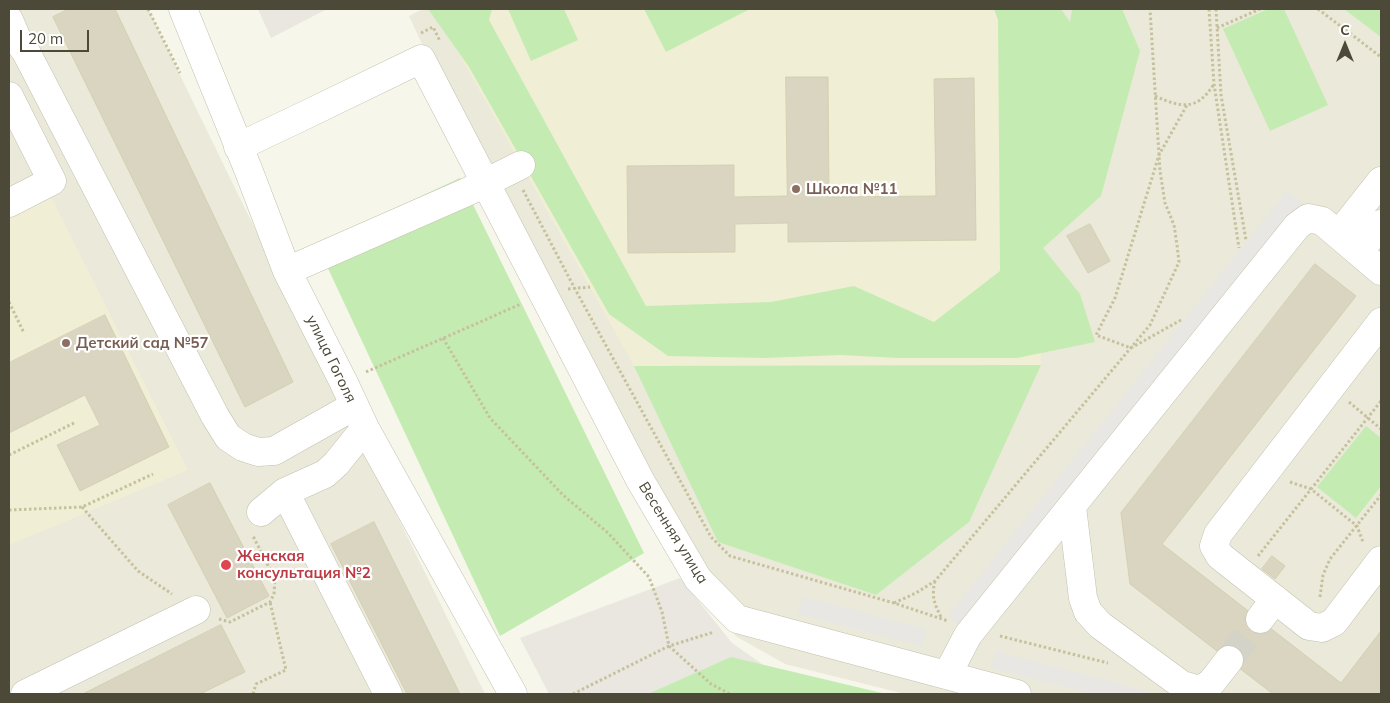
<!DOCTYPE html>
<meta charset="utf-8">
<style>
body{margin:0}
#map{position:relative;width:1390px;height:703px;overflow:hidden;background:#f6f6eb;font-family:Mulish,sans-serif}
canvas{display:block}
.frame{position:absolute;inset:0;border:10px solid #4c4938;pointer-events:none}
.north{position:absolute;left:1320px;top:20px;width:50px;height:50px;-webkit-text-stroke:4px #fff;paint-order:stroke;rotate:0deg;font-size:14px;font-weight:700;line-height:20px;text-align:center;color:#4c4938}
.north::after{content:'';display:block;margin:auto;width:18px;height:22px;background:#4c4938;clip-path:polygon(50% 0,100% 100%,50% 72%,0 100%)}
.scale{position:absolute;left:20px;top:30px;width:69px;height:22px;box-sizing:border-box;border:2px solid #4c4938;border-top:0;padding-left:6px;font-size:15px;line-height:18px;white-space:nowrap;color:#4c4938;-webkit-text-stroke:4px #fff;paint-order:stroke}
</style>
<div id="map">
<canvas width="1390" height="703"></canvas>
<div class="frame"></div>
<div class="north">С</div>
<div class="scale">20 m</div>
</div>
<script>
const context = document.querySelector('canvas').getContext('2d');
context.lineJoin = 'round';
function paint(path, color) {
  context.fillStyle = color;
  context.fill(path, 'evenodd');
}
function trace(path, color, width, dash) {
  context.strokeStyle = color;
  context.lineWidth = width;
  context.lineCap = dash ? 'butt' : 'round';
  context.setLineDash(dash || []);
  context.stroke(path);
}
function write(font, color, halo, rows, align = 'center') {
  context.font = font + ' Mulish,sans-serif';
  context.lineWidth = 4.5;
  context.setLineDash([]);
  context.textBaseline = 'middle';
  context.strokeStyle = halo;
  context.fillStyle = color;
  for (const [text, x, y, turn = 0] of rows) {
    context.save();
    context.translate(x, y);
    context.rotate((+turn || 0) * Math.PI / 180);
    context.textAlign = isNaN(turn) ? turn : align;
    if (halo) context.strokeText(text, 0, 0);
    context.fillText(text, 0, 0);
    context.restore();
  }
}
const residential = new Path2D(`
 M9,9H148L230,178L485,694H9Z
 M423,9H1381V694H905L785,664L737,637L680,574L599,424L409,16Z`);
const industrial = new Path2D(`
 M258,9H327L271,38Z
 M680,578L732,643L805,694H549L520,638Z`);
const education = new Path2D(`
 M434,9H1012L1039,199L1041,365L634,366Z
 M50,195L188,470L9,545V216Z`);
const green = new Path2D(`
 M428,9H492L489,20L646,306L771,302L854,286L934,322L1000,271L998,20L994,9H1061L1070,22L1072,9H1122L1140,51L1101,196L1043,248L1080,294L1095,342L1017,358H898L840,355L765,358L668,356L609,314L469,67Z
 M508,9H564L578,40L531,61Z
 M644,9H750L666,52Z
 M1268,9H1284L1328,105L1270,131L1223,29Z
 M1344,9H1381V37Z
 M460,178L644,553L500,636L317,245Z
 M1041,365L969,522L876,595L718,542L634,366Z
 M1366,426L1381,438V486L1356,518L1317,487Z
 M731,657L886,694H648Z`);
const parking = new Path2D(`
 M1287,191L1303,204L964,628L948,616Z
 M803,597L926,629L921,646L798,614Z
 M996,651L1150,692L1149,694H1091L991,668Z`);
const building = new Path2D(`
 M69,9H115L293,382L245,407L53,17Z
 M786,77H828L829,197L936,196L934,79L974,78L976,240L788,242V223L735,224V252L628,253L627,166L734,165V197L787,196Z
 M1090,224L1110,261L1088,273L1067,236Z
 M1315,264L1356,296L1162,544L1341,683L1381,631V694H1273L1130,584L1121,513Z
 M105,315L169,447L80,491L57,445L100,425L85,395L9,433V363Z
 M210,483L269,596L227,618L168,505Z
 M374,522L460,694H407L331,544Z
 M1272,556L1285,566L1275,579L1262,569Z
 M221,625L245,672L200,694H83Z`);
const minorTunnel = new Path2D(`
 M1229,660L1260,619`);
const path = new Path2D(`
 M148,9L180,73
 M1209,9L1214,84L1239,248
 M1216,9L1221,95L1246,240
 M1318,9L1381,57
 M1217,28L1260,9
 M421,33L433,27L440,41
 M1155,96C1182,108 1197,111 1214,84
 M523,190L575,289L711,537L730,556L894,603L948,621
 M568,289L590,287
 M9,302L24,333
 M1181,320L1131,348L1096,335L1115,298L1159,155L1187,105
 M443,338L490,418L563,495L608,533L649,577L662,612L669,646L711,684L730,694
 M366,372L521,304
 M1349,402L1381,429
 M9,455L76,422
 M1290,482L1311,489L1357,526L1363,542
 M82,507L138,571L172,594
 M9,510L82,507L153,474
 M1258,556L1381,401
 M935,581C931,598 935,605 942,619
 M1320,597L1323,575L1330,559L1381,495
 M894,603L916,593L935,581L1150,325L1179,262L1177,245L1174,225L1165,203L1160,171L1150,9
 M219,619L230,622L270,602L274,594L275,579L253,536
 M1000,636L1108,663
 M253,694L256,684L286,670L270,602
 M573,694L669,646L714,632`);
const minor = new Path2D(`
 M183,9L248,169L287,271L343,381L365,428L513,694
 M9,20L18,41L26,52L215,416L228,437L243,447L258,452L274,451L354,406
 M9,96L52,181L9,203
 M238,147L295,120L421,59L640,480L698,579L737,619L1017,694
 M1339,234L1381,181
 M1359,252L1381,224
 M287,271L469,191L521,165
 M1381,322L1218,534L1214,546L1220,556L1309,626L1322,628L1334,622L1381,560
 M285,492L388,694
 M1072,507L1083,598L1088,612L1100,625L1182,685L1199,690L1211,683L1229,660
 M261,512L285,492L325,474L336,464L365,428
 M1260,619L1275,599
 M947,675L968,635L1297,226L1308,218L1322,221L1381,271
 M25,694L196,610`);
const markers = [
 [796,189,5,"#8d6e63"],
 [66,343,5,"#8d6e63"],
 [226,565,6,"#e0444e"]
];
const educationNames = [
 ["Школа №11",806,189],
 ["Детский сад №57",76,343]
];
const streetNames = [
 ["улица Гоголя",331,359,64],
 ["Весенняя улица",673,533,58]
];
const healthNames = [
 ["Женская",237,556],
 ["консультация №2",237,573]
];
paint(residential, '#ebe9d9');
paint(industrial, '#e9e7df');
paint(education, '#f0efd5');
paint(green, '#c4ecb2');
paint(parking, '#e8e7e3');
paint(building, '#d9d5c0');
trace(building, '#d4d0b2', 1);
trace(minorTunnel, '#d4d3c7', 28, [28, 14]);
trace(minor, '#c3c1ad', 29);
trace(path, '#c6c19d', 3, [2.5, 2.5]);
trace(minor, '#fff', 28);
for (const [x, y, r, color] of markers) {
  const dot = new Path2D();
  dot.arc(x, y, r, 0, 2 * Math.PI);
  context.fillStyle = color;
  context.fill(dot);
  trace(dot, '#fff', 2);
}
write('bold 15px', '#785e54', '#fff', educationNames, 'left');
write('15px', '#4c4938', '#fff', streetNames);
write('bold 15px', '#be3a42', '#fff', healthNames, 'left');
</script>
